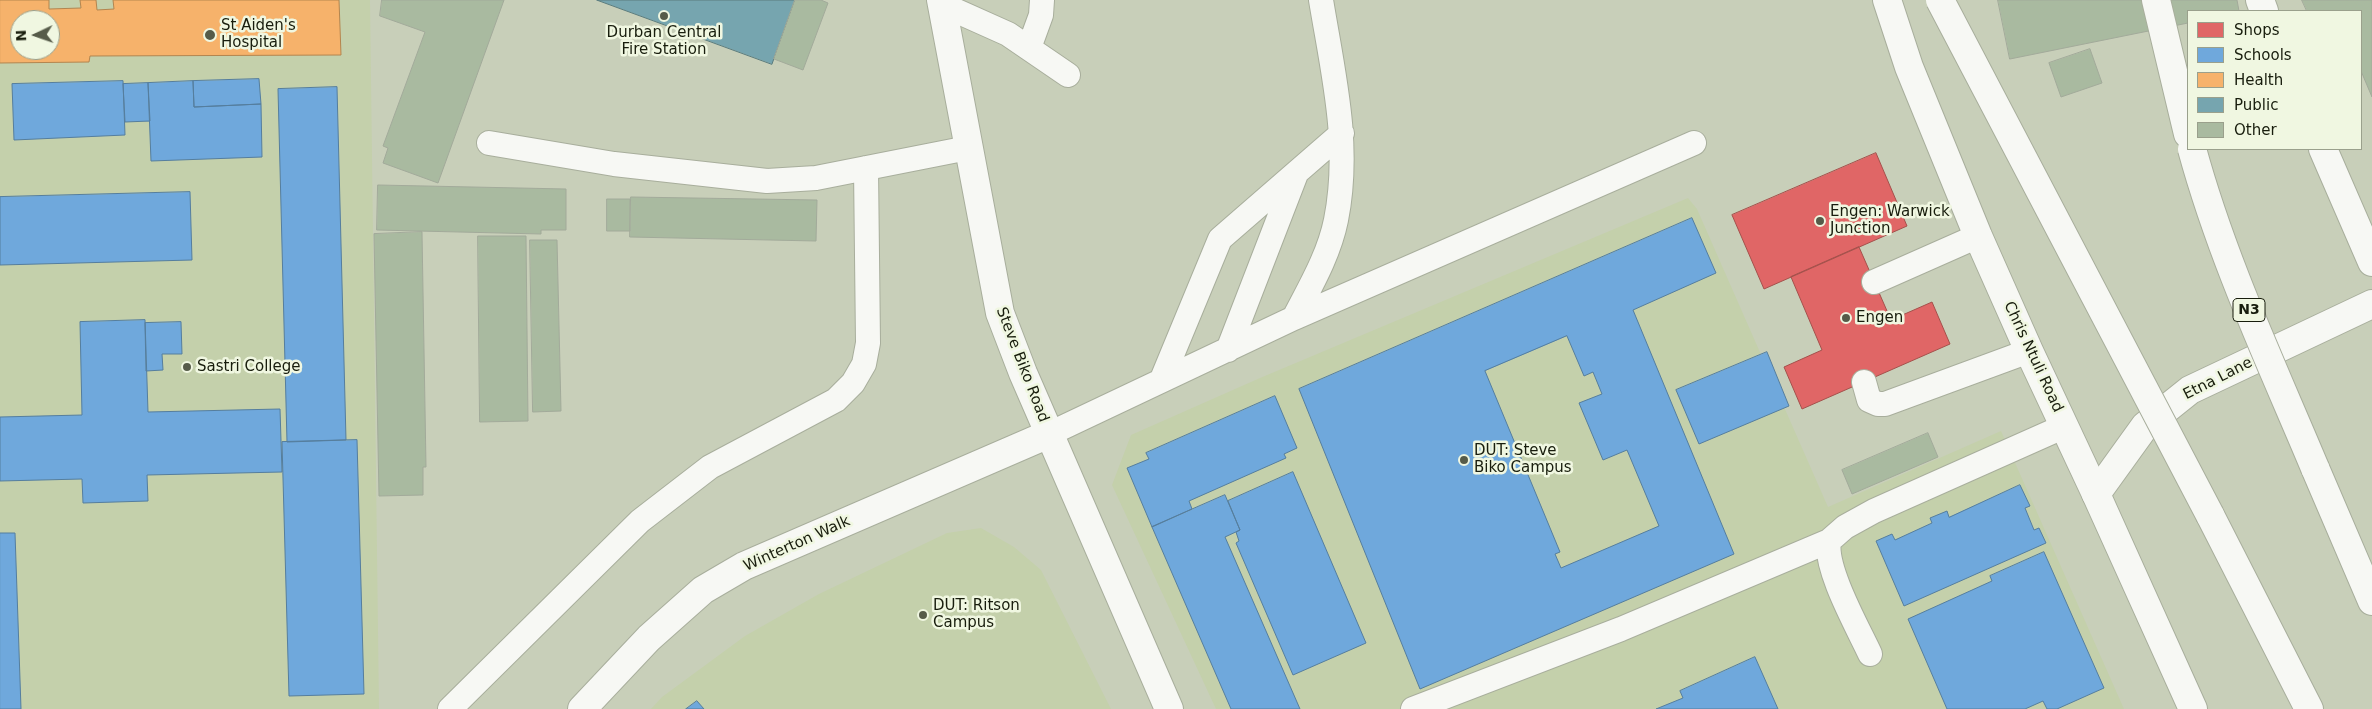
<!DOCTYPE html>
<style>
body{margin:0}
#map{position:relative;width:2372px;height:709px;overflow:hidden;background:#c8cfb9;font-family:"DejaVu Sans",sans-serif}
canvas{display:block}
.legend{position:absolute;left:2187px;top:10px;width:175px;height:140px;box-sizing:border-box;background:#f0f7e1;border:1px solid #9aa08c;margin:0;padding:6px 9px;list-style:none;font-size:15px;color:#181d0d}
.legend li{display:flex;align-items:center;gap:10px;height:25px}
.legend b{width:25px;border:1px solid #9aa08c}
.north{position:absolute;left:10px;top:10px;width:50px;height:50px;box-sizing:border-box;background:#f0f7e1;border:1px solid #9aa08c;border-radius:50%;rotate:267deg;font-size:14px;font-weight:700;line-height:20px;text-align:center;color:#181d0d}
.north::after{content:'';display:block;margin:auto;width:18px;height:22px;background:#565b49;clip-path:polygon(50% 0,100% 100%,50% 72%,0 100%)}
</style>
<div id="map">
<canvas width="2372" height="709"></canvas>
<ul class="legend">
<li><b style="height:14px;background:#e06666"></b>Shops</li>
<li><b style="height:14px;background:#6fa8dc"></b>Schools</li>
<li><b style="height:14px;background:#f6b26b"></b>Health</li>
<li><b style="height:14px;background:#76a5af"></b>Public</li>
<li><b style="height:14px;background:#a9baa0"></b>Other</li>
</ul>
<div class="north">N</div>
</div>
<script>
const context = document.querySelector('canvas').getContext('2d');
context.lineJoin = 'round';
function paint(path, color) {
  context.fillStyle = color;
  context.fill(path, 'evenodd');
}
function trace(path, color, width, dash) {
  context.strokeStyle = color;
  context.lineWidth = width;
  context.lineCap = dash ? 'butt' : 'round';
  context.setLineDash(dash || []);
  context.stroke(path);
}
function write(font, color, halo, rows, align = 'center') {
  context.font = font + ' "DejaVu Sans",sans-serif';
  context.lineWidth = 5;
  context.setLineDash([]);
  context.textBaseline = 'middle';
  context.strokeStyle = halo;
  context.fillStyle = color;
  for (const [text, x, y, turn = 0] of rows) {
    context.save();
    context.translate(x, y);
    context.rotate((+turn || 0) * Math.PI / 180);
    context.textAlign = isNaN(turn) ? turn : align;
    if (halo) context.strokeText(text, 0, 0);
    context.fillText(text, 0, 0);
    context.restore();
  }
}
const built = new Path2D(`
 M0,0H370L379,709H0ZM20,20H50V50H20Z
 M1688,198L1697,209L1828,507L2001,431L2124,709H1216L1112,485L1131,435L1260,378Z
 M981,528L1014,547L1041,570L1111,709H651L662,697L745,636L819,594L947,533Z`);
const shops = new Path2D(`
 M1876,153L1907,226L1764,289L1732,215Z
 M1859,247L1891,320L1932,302L1950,344L1802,409L1784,367L1822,350L1791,277Z`);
const schools = new Path2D(`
 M259,79L261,104L194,107L193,81Z
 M123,81L125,135L14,140L12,84Z
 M193,81L194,107L261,104L262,157L151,161L148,83Z
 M148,83L150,121L125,122L123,84Z
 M337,87L346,440L287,442L278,89Z
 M190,192L192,260L0,265V197Z
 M1692,218L1716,273L1633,310L1734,554L1420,689L1299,389ZM1567,336L1584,376L1593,372L1602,394L1579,403L1603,460L1627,450L1659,526L1561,568L1555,554L1560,552L1485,371Z
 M145,320L148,412L280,409L282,472L147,475L148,501L83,503L82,479L0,481V417L82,415L80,322Z
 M181,322L182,354H162L163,370L146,371L145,323Z
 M1767,352L1789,406L1699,444L1676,390Z
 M1275,396L1297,448L1284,454L1286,458L1189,501L1192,509L1152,527L1127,468L1149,459L1146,453Z
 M357,440L364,694L289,696L282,442Z
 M1293,472L1366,643L1293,675L1236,543L1239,541L1236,532L1240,530L1228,501Z
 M2020,485L2030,506L2025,508L2034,530L2039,528L2046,543L1904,606L1876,541L1892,534L1895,540L1932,523L1930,518L1947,511L1949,517Z
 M1225,495L1240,530L1225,537L1300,709H1231L1152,527Z
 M0,533H15L21,709H0Z
 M2044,552L2104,688L2057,709H2047L2043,701L2025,709H1947L1908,619L1992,581L1990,576Z
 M1755,657L1778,709H1656L1683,698L1680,691Z
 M697,701L704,709H686Z`);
const health = new Path2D(`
 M0,0H49V9L81,8L80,0H96L97,10L114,9L113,0H339L341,55L90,56L89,62L0,63ZM20,20H50V50H20Z`);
const public = new Path2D(`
 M597,0H795L772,64Z`);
const building = new Path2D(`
 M382,0H504L438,183L383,163L388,148L383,146L425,32L380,16Z
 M795,0H821L828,3L803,70L774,59Z
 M1998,0H2237L2239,11H2188V23L2010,59Z
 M2302,0H2372V97L2361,71V11H2307Z
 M2090,49L2102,83L2061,97L2049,63Z
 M378,185L566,189V230H541V234L377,230Z
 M631,197L817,200L816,241L630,237Z
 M607,199H630V231H607Z
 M422,232L426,467H423V495L379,496L374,234Z
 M478,236H526L528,421L480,422Z
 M530,240H557L561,411L533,412Z
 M1928,433L1938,457L1852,494L1842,470Z`);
const lane = new Path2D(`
 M941,4L1008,34L1068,75
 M1029,48L1041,15L1042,0
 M489,143L614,164L767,181L816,178L968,148
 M1874,282L1978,236
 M1294,318C1310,287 1329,255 1336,220C1351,145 1333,73 1321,0
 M1228,350L1296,174
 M1162,379L1220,239L1342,133
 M1864,382L1869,400L1878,404H1885L2029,351
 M1049,434L1294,318L1694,143
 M1870,654C1858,628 1824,568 1829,541L1845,527L1874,511L2065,426
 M450,709L640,521L710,467L836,400L853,383L864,364L868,343L866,168
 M1413,709L1621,629L1829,541`);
const street = new Path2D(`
 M941,0L1000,313L1023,373L1169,709
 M2260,0L2264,11
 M2323,149L2372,262
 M2096,494L2145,426L2190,390L2372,304
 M582,709L649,638L703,590L744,566L1049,434`);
const secondary = new Path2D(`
 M1887,0L1909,67L1978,236L2029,351L2096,494L2193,709`);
const highway = new Path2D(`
 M2156,0L2188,134
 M2315,468L2372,601
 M2210,515L2309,709`);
const highwayBridge = new Path2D(`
 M1940,0L2210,515
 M2192,149C2222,259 2271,363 2315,468`);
const markers = [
 [664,16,5,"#565b49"],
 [210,35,6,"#565b49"],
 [1820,221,5,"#565b49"],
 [1846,318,5,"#565b49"],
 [187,367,5,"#565b49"],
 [1464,460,5,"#565b49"],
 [923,615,5,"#565b49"]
];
const shields = [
 [2249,310,32]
];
const shieldNames = [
 ["N3",2249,310]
];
const poiNames = [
 ["St Aiden's",221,26],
 ["Hospital",221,43],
 ["Durban Central",664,33,"center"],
 ["Fire Station",664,50,"center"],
 ["Engen: Warwick",1830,212],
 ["Junction",1830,229],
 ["Engen",1856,318],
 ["Sastri College",197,367],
 ["DUT: Steve",1474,451],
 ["Biko Campus",1474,468],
 ["DUT: Ritson",933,606],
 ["Campus",933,623]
];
const streetNames = [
 ["Chris Ntuli Road",2033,357,65],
 ["Steve Biko Road",1022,365,69],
 ["Etna Lane",2218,379,-27],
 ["Winterton Walk",797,544,-24]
];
paint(built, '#c4d0ab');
paint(shops, '#e06666');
trace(shops, '#a4504b', 1);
paint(schools, '#6fa8dc');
trace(schools, '#557e9e', 1);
paint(health, '#f6b26b');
trace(health, '#b3854f', 1);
paint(public, '#76a5af');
trace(public, '#5a7c7e', 1);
paint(building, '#a9baa0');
trace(building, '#a2aa9a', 1);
trace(lane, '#a8ae9c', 26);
trace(street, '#a8ae9c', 30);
trace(secondary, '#a8ae9c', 30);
trace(highway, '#a8ae9c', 30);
trace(lane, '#f7f8f4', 24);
trace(street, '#f7f8f4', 28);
trace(secondary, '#f7f8f4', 28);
trace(highway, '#f7f8f4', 28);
trace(highwayBridge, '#a8ae9c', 30, []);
trace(highwayBridge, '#f7f8f4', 28);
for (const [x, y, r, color] of markers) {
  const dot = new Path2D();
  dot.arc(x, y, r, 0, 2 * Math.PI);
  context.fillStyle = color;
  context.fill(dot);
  trace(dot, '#f0f7e1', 2);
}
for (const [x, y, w] of shields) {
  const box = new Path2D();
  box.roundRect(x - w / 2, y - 11.5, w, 23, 4);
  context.fillStyle = '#f0f7e1';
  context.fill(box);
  trace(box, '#181d0d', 1);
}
write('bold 14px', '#181d0d', null, shieldNames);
write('15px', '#181d0d', '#f0f7e1', poiNames, 'left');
write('15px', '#181d0d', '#f0f7e1', streetNames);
</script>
